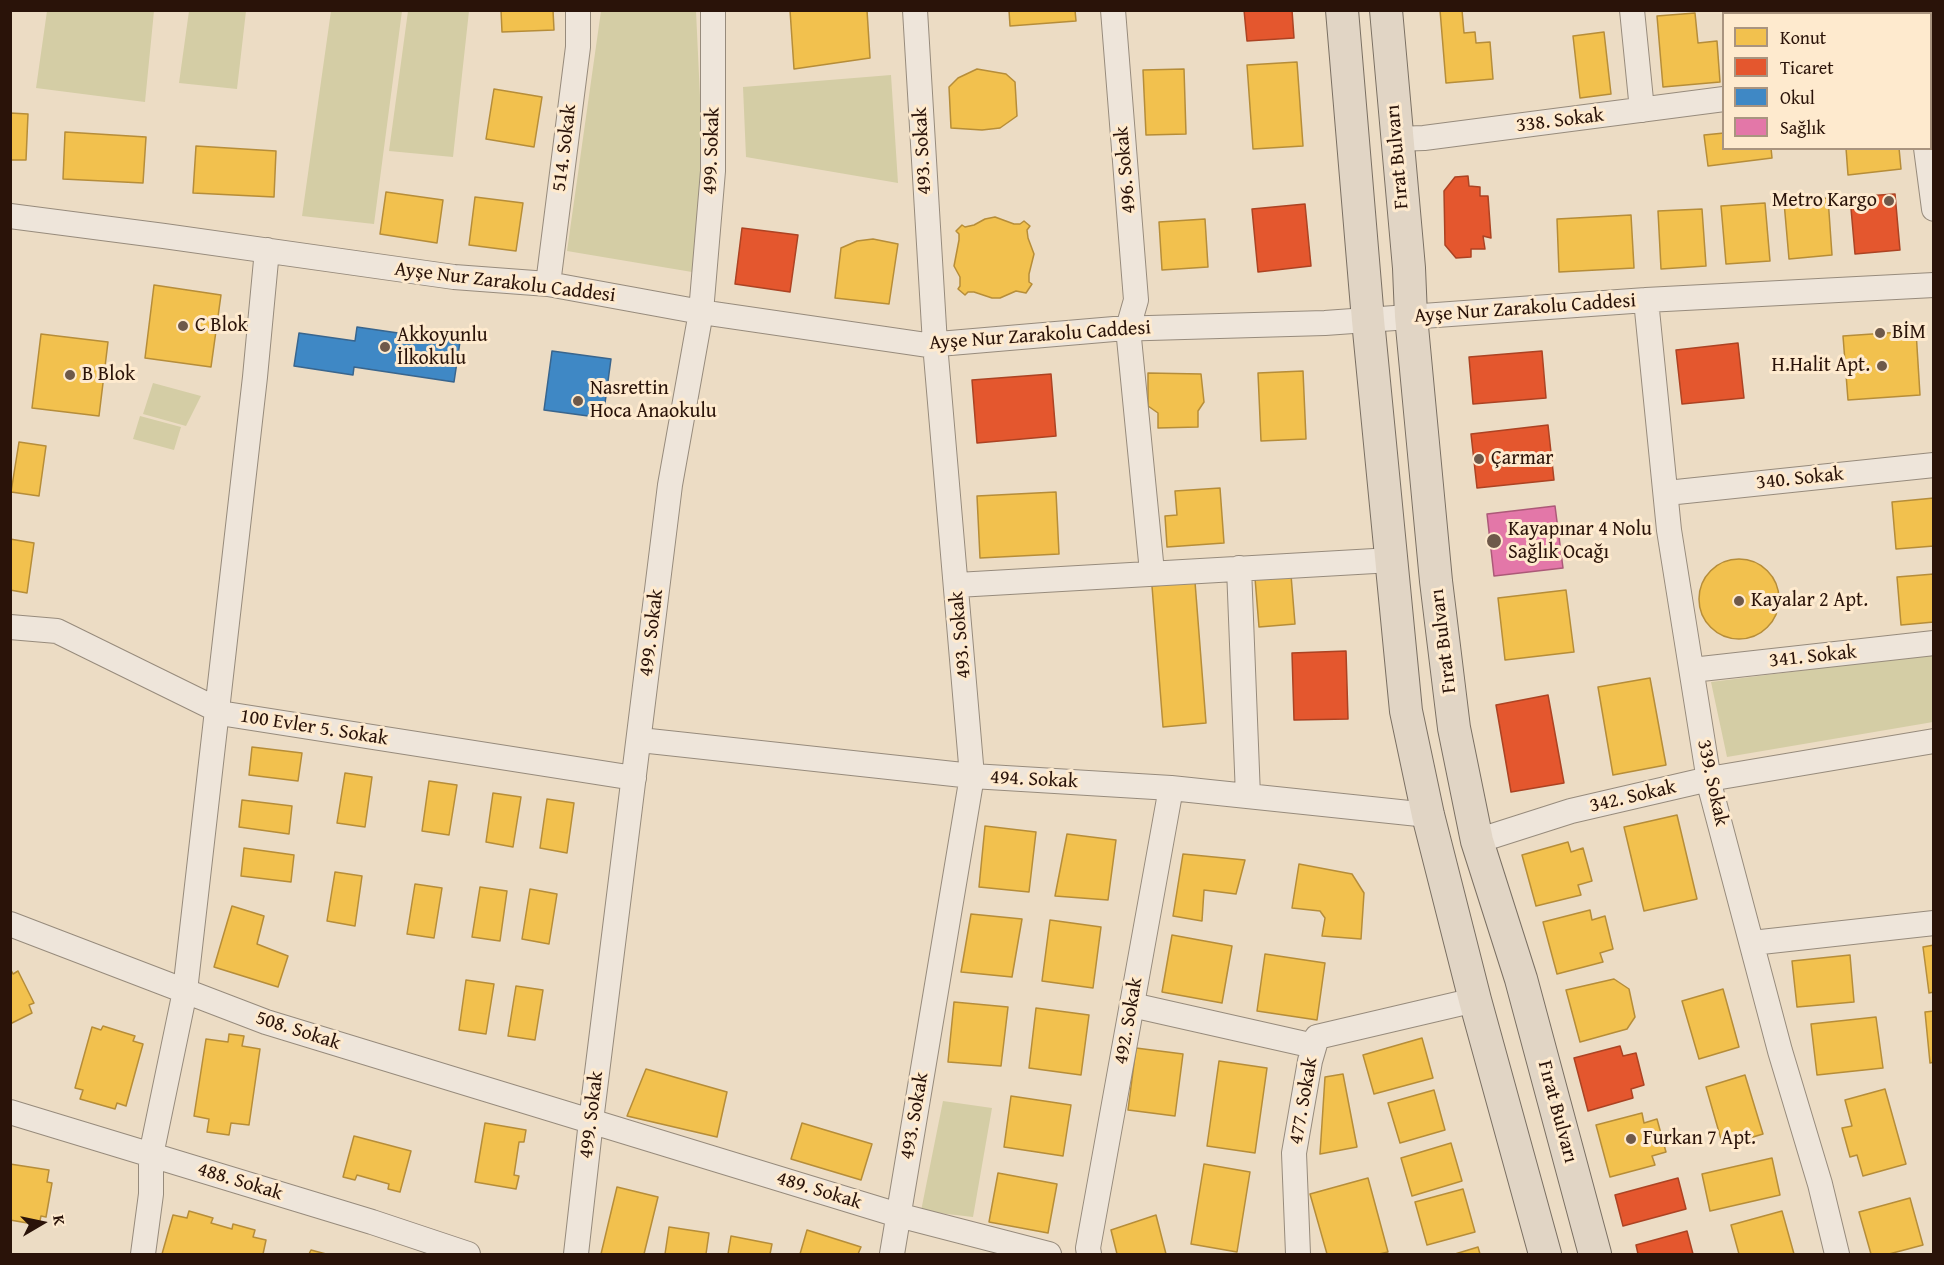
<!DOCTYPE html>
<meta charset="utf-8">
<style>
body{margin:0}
#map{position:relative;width:1944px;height:1265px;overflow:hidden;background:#ecdcc4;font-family:"Gentium Book Plus",serif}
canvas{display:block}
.frame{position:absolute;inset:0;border:12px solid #2a1309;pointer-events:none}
.legend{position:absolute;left:1722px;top:12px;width:210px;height:138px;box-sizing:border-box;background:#feeace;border:2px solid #a9947f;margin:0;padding:8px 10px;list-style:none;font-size:18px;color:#2a1309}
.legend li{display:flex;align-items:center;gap:12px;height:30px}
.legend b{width:30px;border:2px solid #a9947f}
.north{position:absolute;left:12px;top:1193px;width:60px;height:60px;-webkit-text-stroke:4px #feeace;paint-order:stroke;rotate:81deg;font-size:16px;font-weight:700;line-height:24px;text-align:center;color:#2a1309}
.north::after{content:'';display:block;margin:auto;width:21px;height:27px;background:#2a1309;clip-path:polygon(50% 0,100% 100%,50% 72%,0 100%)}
</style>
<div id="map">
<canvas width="1944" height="1265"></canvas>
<div class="frame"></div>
<ul class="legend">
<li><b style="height:16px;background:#f2c14e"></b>Konut</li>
<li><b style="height:16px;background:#e4572e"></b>Ticaret</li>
<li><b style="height:16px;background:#3f88c5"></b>Okul</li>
<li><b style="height:16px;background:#e377a8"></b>Sağlık</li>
</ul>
<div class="north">K</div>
</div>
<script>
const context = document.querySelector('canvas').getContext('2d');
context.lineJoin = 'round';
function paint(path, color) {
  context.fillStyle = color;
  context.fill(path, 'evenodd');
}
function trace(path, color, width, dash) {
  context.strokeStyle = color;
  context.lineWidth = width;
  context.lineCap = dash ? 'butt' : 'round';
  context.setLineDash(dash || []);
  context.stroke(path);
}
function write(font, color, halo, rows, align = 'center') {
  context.font = font + ' "Gentium Book Plus",serif';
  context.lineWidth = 6;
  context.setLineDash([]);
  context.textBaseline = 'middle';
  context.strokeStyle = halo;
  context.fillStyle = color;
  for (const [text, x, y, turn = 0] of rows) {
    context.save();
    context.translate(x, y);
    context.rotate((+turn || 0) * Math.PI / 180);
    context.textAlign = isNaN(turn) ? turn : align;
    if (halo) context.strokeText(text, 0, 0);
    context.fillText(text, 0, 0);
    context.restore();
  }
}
const green = new Path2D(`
 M47,11H154L145,102L36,88Z
 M189,11H246L237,89L179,83Z
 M331,11H402L374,224L302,216Z
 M408,11H469L453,157L389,151Z
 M601,11H696L704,183L692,272L567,251Z
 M891,75L898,183L746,157L743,87Z
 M153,383L201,396L186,426L143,414Z
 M140,416L181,427L174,450L133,439Z
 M1933,654V722L1727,757L1711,682Z
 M943,1101L992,1108L973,1217L921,1211Z`);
const homes = new Path2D(`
 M501,10H553L554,30L502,32Z
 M790,10H867L870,58L794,69Z
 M1009,10H1075L1076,21L1010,26Z
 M1440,10H1462L1464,33L1475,32L1476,43L1490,42L1493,79L1446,83Z
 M1830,10H1869L1870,14H1830Z
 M1695,13L1698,43L1717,41L1720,82L1663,87L1657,16Z
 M1604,32L1611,94L1580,98L1573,36Z
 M1297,62L1303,146L1253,149L1247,65Z
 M977,69L1006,74L1015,82L1017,116L1000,128L982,130L951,128L949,87L958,78Z
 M1184,69L1186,134L1146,135L1143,70Z
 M494,89L542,97L534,147L486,139Z
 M10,113L28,114L26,160H10Z
 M65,132L146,137L143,183L63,179Z
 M1724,133V148H1771L1772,158L1708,166L1704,135Z
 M196,146L276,151L274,197L193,193Z
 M1846,148H1899L1901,169L1848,175Z
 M386,192L443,200L437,243L380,234Z
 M475,197L523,203L516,251L469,245Z
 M1828,198L1832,255L1789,259L1784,202Z
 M1765,203L1770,261L1726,264L1721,206Z
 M1702,209L1706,266L1661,269L1658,211Z
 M1631,215L1634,268L1559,272L1557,219Z
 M995,217L1014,224H1020L1024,221L1030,226L1027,230L1028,238L1034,254L1029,274V282L1032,284L1026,293L1016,291L1000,298H992L974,292H968L965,295L958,289L960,286V277L954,266L959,240V234L956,231L962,225L965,227L974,225L985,219Z
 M1205,219L1208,267L1162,270L1159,222Z
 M873,239L898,244L889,304L835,298L841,248L857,241Z
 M154,285L221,295L211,367L145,358Z
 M1916,331L1920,395L1848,400L1843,336Z
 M41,334L108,342L99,416L32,408Z
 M1303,371L1306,439L1261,441L1258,373Z
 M1148,373L1201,374L1204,402L1198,411V427L1158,428V413L1148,406Z
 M19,442L46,446L39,496L11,492Z
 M1220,488L1224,543L1167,547L1165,516L1177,515L1175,491Z
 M1056,492L1059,554L980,558L977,496Z
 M1934,498V546L1896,549L1892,502Z
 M10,539L34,543L27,593L10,590Z
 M1699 599a40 40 0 1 1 80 0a40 40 0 1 1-80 0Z
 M1934,574V622L1901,625L1897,577Z
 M1291,575L1295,624L1259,627L1255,578Z
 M1195,582L1206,723L1163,727L1152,586Z
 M1566,590L1574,652L1505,660L1498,598Z
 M1650,678L1666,765L1613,775L1598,687Z
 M252,747L302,753L298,781L249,775Z
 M345,773L372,777L365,827L337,823Z
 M429,781L457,785L449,835L422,831Z
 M493,793L521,797L513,847L486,842Z
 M547,799L574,803L567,853L540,848Z
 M242,800L292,806L289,834L239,827Z
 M1677,815L1697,899L1644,911L1624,827Z
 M985,826L1036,832L1029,892L979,887Z
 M1067,834L1116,840L1108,900L1055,896Z
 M1568,842L1571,852L1583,848L1592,881L1578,885L1581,895L1536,906L1522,855Z
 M244,848L294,855L291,882L241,876Z
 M1183,854L1245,860L1236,894L1204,890L1202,921L1173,916Z
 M1299,864L1352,874L1364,893L1361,939L1322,936L1325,918L1320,911L1292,908Z
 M335,872L362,876L355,926L327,921Z
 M415,884L442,888L434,938L407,934Z
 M480,887L507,891L500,941L472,937Z
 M530,889L557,894L549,944L522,939Z
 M232,906L264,916L257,944L288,956L278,987L214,967Z
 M1590,910L1592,920L1605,916L1613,949L1600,953L1603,962L1557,974L1543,922Z
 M971,914L1022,919L1012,977L961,972Z
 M1050,920L1101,927L1093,988L1042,981Z
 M1172,935L1232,946L1222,1003L1162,992Z
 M1934,945V992L1929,993L1923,947Z
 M1265,954L1325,963L1317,1020L1257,1011Z
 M1850,955L1854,1002L1797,1007L1792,961Z
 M10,968L13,974L18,971L34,1003L29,1005L32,1013L10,1024Z
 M1614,979L1629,989L1635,1017L1627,1029L1580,1042L1566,990Z
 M466,980L494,984L486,1034L459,1030Z
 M516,986L543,990L535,1040L508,1036Z
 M1723,989L1739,1047L1699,1059L1682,1001Z
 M954,1002L1008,1007L1001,1066L948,1062Z
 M1036,1008L1089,1015L1081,1075L1029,1068Z
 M1934,1011V1062L1930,1063L1925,1012Z
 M1876,1017L1883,1068L1817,1075L1811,1024Z
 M103,1026L135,1036L133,1041L143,1044L126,1106L117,1103L115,1109L80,1099L83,1090L75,1088L92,1027L101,1030Z
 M229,1034L244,1036L242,1046L260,1049L249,1125L231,1123L229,1135L207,1132L209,1119L194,1116L206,1039L228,1042Z
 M1422,1038L1433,1078L1374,1094L1363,1055Z
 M1136,1048L1183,1054L1175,1116L1128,1110Z
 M1219,1061L1267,1068L1255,1153L1207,1146Z
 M646,1069L727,1092L717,1137L627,1116Z
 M1343,1074L1357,1147L1320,1154L1325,1077Z
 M1745,1075L1763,1134L1723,1146L1706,1087Z
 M1885,1089L1906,1164L1863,1176L1857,1155L1850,1157L1842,1128L1852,1126L1845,1100Z
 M1434,1090L1445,1130L1400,1143L1388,1103Z
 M1011,1096L1071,1105L1063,1156L1004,1147Z
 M1642,1113L1644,1123L1657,1119L1666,1152L1652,1156L1655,1165L1610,1177L1596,1125Z
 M485,1123L526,1130L524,1142H519L514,1175L519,1176L516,1189L475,1182Z
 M802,1123L872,1144L861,1180L791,1159Z
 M354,1136L411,1151L400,1192L388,1189L389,1184L357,1175L355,1180L343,1177Z
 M1451,1143L1462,1181L1412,1196L1401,1158Z
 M1772,1158L1780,1195L1710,1211L1702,1174Z
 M10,1164L49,1170L47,1182L52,1183L46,1217L41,1216L39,1225L10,1220Z
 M1204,1164L1250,1172L1237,1252L1191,1244Z
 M998,1173L1057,1184L1048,1233L989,1222Z
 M1368,1178L1388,1252L1379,1254H1327L1310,1194Z
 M617,1187L658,1197L644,1254H601Z
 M1463,1189L1475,1232L1427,1245L1415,1202Z
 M1910,1198L1923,1245L1889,1254H1871L1859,1212Z
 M189,1211L213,1218L211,1223L232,1229L233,1224L255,1230L253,1237L266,1240L263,1254H162L173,1215L187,1218Z
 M1782,1211L1794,1254H1739L1731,1225Z
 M1156,1215L1166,1254H1117L1111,1230Z
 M669,1227L709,1233L706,1254H665Z
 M807,1230L861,1247L858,1254H800Z
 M731,1236L772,1244L770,1254H728Z
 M1478,1247L1480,1254H1455Z
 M311,1250L326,1254H309Z`);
const shops = new Path2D(`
 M1244,10H1292L1294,38L1247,41Z
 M1468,176L1469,186L1480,187V196H1488L1491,238L1483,236L1485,249H1471V257L1456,258L1445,245L1444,191L1455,177Z
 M1895,194L1900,250L1855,254L1850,197Z
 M1305,204L1311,266L1258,272L1252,209Z
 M742,228L798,235L790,292L735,284Z
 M1738,343L1744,398L1682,404L1676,350Z
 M1542,351L1546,398L1473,404L1469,357Z
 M1051,374L1056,436L977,443L972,380Z
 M1548,425L1554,480L1477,488L1471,434Z
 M1346,651L1348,719L1294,720L1292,653Z
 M1548,695L1564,783L1511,792L1496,705Z
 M1620,1046L1623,1056L1636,1053L1644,1085L1631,1089L1633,1098L1588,1111L1574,1058Z
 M1678,1178L1686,1209L1623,1226L1615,1195Z
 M1687,1231L1693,1254H1638L1636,1245Z`);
const schools = new Path2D(`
 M357,327L460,342L454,382L354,367L353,375L294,366L299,333L355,341Z
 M552,351L611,359L603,418L544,410Z`);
const health = new Path2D(`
 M1555,506L1563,568L1494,576L1487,514Z`);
const minor = new Path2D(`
 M1113,10L1136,300L1128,328L1152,572
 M1632,10L1642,110
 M1908,10L1909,14
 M1930,72H1934
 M1396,139L1424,138L1724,99
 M1926,148L1934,209
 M10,216L164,236L454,277L548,284L701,312L927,345L1114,329L1325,323L1646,300L1934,285
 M548,284L578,47V10
 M1646,300L1669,530L1710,787L1780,1051L1820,1184L1837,1254
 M1667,493L1934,465
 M1239,568L1248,796
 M957,585L1392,560
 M10,627L57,631L226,714L634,778
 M1692,670L1934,643
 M640,740L972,776L1171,788L1428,815
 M1477,841L1571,811L1709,779L1934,741
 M10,924L266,1022L898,1215L1049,1254
 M1752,943L1934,923
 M1132,1005L1314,1046
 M10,1112L372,1222L468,1254
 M143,1254L151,1194V1155L185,991L255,377L267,250
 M576,1254L591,1121L670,485L701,312L713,171V10
 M892,1254L972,776L935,344L915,10
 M1089,1254L1088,1248L1171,788
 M1298,1254L1294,1153L1310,1061L1317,1037L1475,1000`);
const major = new Path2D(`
 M1342,10L1368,320L1406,711L1428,815L1475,1000L1545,1254
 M1386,10L1409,268L1411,316L1436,581L1454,728L1477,841L1521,979L1595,1254`);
const markers = [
 [1889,201,6,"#6e594a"],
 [183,326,6,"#6e594a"],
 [1880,333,6,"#6e594a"],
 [385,347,6,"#6e594a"],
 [1882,366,6,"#6e594a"],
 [70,375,6,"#6e594a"],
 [578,401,6,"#6e594a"],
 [1479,459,6,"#6e594a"],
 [1494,541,8,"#6e594a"],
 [1739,601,6,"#6e594a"],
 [1631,1139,6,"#6e594a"]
];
const streetNames = [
 ["338. Sokak",1560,121,-7],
 ["514. Sokak",565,148,-83],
 ["499. Sokak",712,151,-88],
 ["493. Sokak",923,151,-93],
 ["Fırat Bulvarı",1398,157,-95],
 ["496. Sokak",1126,170,-95],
 ["Ayşe Nur Zarakolu Caddesi",505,283,7],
 ["Ayşe Nur Zarakolu Caddesi",1525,309,-4],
 ["Ayşe Nur Zarakolu Caddesi",1040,336,-4],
 ["340. Sokak",1800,479,-6],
 ["499. Sokak",652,633,-83],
 ["493. Sokak",961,635,-95],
 ["Fırat Bulvarı",1444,641,-97],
 ["341. Sokak",1813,657,-6],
 ["100 Evler 5. Sokak",314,728,9],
 ["494. Sokak",1034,780,3],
 ["339. Sokak",1712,783,78],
 ["342. Sokak",1633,797,-13],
 ["492. Sokak",1129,1021,-80],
 ["508. Sokak",298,1031,18],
 ["477. Sokak",1304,1101,-80],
 ["Fırat Bulvarı",1557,1112,75],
 ["499. Sokak",592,1115,-83],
 ["493. Sokak",915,1116,-80],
 ["488. Sokak",240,1182,17],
 ["489. Sokak",819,1191,17]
];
const poiNames = [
 ["Metro Kargo",1877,201,"right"],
 ["C Blok",195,326],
 ["BİM",1892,333],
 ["Akkoyunlu",397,336],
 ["İlkokulu",397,359],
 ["H.Halit Apt.",1870,366,"right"],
 ["B Blok",82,375],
 ["Nasrettin",590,389],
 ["Hoca Anaokulu",590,412],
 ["Çarmar",1491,459],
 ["Kayapınar 4 Nolu",1508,530],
 ["Sağlık Ocağı",1508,553],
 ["Kayalar 2 Apt.",1751,601],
 ["Furkan 7 Apt.",1643,1139]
];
paint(green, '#d4cda5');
paint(homes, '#f2c14e');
trace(homes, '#b68d39', 1.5);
paint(shops, '#e4572e');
trace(shops, '#ac4323', 1.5);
paint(schools, '#3f88c5');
trace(schools, '#39658d', 1.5);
paint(health, '#e377a8');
trace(health, '#ac5978', 1.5);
trace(minor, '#978b7c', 26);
trace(major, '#7b7063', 34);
trace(minor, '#eee5da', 24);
trace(major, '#e1d5c5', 32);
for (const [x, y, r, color] of markers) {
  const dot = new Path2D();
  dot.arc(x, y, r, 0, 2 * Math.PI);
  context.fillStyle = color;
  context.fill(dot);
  trace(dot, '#feeace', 2);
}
write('20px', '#2a1309', '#feeace', streetNames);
write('20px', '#2a1309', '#feeace', poiNames, 'left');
</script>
